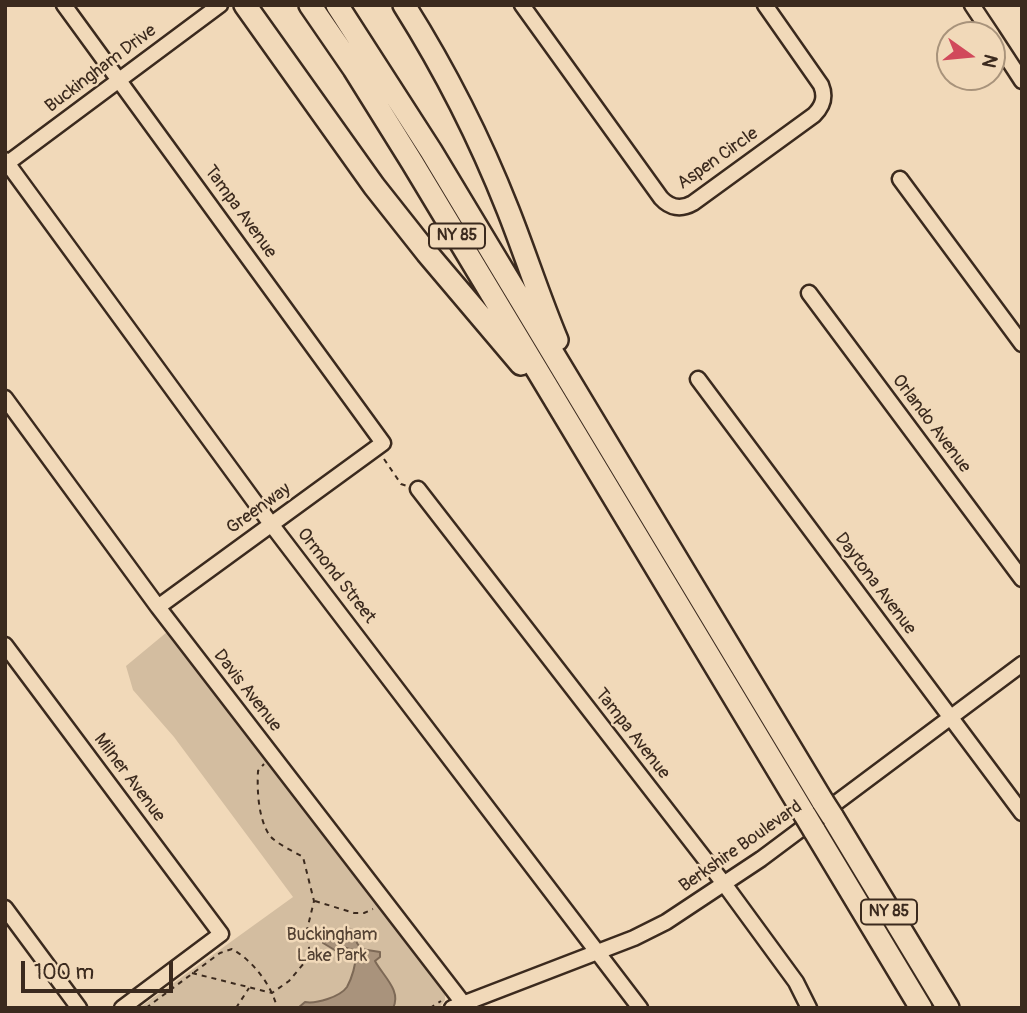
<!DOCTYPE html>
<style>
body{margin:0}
#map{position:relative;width:1027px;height:1013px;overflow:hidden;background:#f1d9b9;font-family:Pangolin,sans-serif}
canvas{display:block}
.frame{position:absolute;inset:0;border:7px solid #3b2a1e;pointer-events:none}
.north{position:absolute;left:936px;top:21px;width:70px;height:70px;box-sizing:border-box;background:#f1d9b9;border:2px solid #a8937b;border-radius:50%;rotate:105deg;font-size:19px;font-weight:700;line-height:28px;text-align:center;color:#3b2a1e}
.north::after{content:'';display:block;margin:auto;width:24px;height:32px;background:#d1495b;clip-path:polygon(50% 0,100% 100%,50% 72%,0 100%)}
.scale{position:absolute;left:21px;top:961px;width:152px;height:32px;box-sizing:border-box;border:4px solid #3b2a1e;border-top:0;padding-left:9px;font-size:21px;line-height:24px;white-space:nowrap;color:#3b2a1e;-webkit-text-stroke:5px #f1d9b9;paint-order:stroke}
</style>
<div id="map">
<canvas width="1027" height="1013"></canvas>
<div class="frame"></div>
<div class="north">N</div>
<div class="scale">100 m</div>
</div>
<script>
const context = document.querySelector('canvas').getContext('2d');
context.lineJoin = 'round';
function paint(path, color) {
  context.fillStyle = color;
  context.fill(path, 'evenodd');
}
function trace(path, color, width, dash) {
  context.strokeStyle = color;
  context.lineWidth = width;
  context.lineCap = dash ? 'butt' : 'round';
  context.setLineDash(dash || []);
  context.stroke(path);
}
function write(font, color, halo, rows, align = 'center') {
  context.font = font + ' Pangolin,sans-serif';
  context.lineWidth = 5;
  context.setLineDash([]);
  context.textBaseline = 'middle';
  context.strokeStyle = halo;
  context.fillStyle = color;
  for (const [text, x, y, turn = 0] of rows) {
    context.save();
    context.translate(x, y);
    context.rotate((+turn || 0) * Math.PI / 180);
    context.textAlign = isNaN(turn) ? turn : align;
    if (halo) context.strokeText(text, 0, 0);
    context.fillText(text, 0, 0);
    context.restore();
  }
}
const green = new Path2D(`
 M167,632L441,985L445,994V1000L439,1008H139L293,897L174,737L133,690L126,666Z`);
const water = new Path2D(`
 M348,928L354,931L357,943L361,949L380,952V957L375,961C383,976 402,991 393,1008H298L305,1002C316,1004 340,997 347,987C352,978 356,964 356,954L353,950L343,947L338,952L323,943V932Z`);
const path = new Path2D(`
 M384,459L401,484L407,486
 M315,901L354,913H364L373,909
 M192,973L272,993L289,981L310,956L307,930L314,901L303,857C293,851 277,844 270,836C258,819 257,790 258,771L264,764
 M146,1008L220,953L232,949C252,960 272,985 277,1008
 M236,1008L249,988
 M430,1008L441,1001`);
const minor = new Path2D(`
 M64,5L383,443L158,607
 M522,5L661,198C670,208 681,210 693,203L814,115C823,106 826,97 821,85L765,5
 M972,5L992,35
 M992,35L1022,81
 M5,160L271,524L640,1008
 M5,165L220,5
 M900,179L1022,344
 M809,293L1022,579
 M698,379L1022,813
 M5,398L158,607L463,1003
 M418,489L725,885L796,982L809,1008
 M5,645L221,934L122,1008
 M5,908L79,1008
 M452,1008L634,938L666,922L761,859L1022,664`);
const highway = new Path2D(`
 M245,5L374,186L427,253L521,364
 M310,5L354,69L412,162L805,815
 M337,5L431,151L823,802
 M404,5C445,70 480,139 508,210C525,253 539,297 557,340
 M832,816L948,1008
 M814,830L921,1008`);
const highwayBridge = new Path2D(`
 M823,802L832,816
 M805,815L814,830`);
const shields = [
 [457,236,56],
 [889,912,56]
];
const shieldNames = [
 ["NY 85",457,236],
 ["NY 85",889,912]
];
const streetNames = [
 ["Buckingham Drive",101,69,-37],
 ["Aspen Circle",718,159,-35],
 ["Tampa Avenue",240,212,54],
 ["Orlando Avenue",931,424,53],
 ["Greenway",259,509,-36],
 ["Ormond Street",336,576,52],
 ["Daytona Avenue",875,584,53],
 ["Davis Avenue",247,691,52],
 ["Tampa Avenue",632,734,52],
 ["Milner Avenue",129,778,53],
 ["Berkshire Boulevard",741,847,-35]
];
const parkNames = [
 ["Buckingham",332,935],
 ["Lake Park",332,956]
];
paint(green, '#d3bda0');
paint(water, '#a9937c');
trace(water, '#7d6956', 2);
trace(minor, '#3b2a1e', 19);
trace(highway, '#3b2a1e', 26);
trace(path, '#3b2a1e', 2, [5, 5]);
trace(minor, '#f1d9b9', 14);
trace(highway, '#f1d9b9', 21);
trace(highwayBridge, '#3b2a1e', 26, []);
trace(highwayBridge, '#f1d9b9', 21);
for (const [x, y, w] of shields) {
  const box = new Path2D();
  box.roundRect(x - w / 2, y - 12.5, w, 25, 5);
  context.fillStyle = '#f1d9b9';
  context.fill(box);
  trace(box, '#3b2a1e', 2);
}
write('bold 16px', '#3b2a1e', null, shieldNames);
write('18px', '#3b2a1e', '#f1d9b9', streetNames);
write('18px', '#524032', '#f1d9b9', parkNames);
</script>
